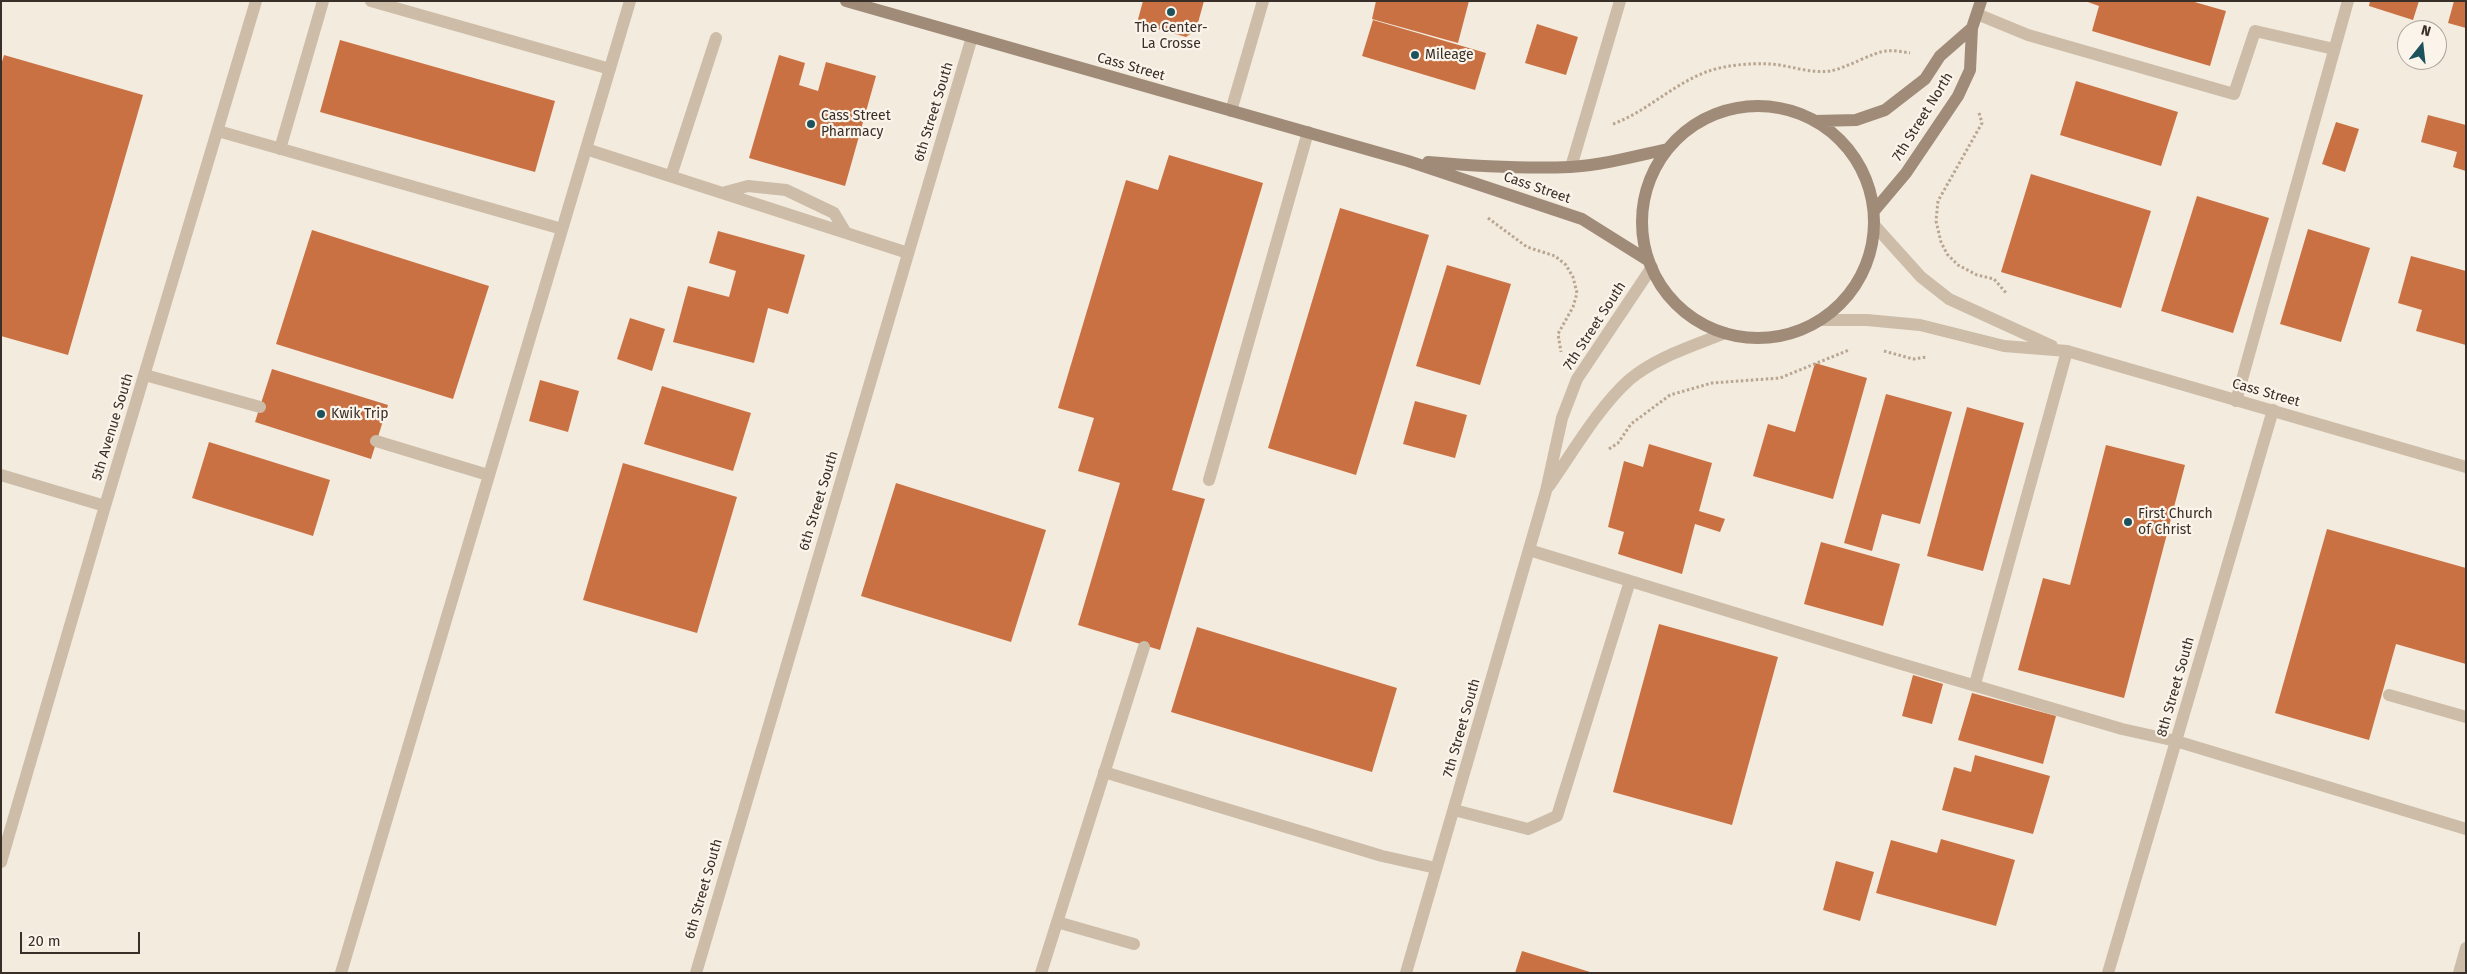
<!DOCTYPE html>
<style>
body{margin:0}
#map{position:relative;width:2467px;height:974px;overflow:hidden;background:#f3ebdd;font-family:"Fira Sans",sans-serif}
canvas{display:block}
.frame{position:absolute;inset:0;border:2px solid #392f29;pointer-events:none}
.north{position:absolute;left:2397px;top:20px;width:50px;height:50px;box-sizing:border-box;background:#faf4ea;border:1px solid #ada59d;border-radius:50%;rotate:16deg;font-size:14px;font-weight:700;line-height:20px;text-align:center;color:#392f29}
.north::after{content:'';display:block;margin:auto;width:18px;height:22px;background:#1c525c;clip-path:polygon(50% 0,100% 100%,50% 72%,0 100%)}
.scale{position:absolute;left:20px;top:932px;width:120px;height:22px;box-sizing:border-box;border:2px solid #392f29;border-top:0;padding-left:6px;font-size:15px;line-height:18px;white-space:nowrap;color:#392f29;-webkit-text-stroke:4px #faf4ea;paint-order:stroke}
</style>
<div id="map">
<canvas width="2467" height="974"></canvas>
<div class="frame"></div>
<div class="north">N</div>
<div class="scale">20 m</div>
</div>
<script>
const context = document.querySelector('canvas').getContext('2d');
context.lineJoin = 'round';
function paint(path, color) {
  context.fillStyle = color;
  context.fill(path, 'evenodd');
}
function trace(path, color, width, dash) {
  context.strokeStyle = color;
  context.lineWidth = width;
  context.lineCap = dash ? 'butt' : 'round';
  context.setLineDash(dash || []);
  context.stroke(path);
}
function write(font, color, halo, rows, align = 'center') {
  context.font = font + ' "Fira Sans",sans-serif';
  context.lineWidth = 4.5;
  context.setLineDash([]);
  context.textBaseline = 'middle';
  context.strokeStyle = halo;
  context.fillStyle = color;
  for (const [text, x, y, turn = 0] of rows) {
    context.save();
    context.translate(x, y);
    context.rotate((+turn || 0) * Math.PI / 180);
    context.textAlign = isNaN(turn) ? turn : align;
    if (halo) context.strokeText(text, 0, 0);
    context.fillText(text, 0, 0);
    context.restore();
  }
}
const building = new Path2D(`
 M1143,1H1204L1196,30L1186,37L1137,23Z
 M1376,1H1469L1458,43L1372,19Z
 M2085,1H2191L2226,11L2210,66L2092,31L2099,6Z
 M2370,1H2419L2413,20L2369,6Z
 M2454,1H2466V28L2448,23Z
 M1373,20L1486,53L1475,90L1362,56Z
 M1537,24L1578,37L1566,75L1525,63Z
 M340,40L555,101L535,172L320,112Z
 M4,55L143,95L68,355L1,336V65Z
 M779,55L805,63L799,85L818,91L826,62L876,76L845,186L749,158Z
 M2076,81L2178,112L2161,166L2060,135Z
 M2428,115L2466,125V171L2453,167L2457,152L2421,142Z
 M2336,122L2359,129L2345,172L2322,164Z
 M1169,155L1263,183L1172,490L1205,499L1160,650L1078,625L1120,483L1078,471L1094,418L1058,408L1126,180L1158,190Z
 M2031,174L2151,211L2121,308L2001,272Z
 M2197,196L2269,218L2233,333L2161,311Z
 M1340,208L1429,235L1356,475L1268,448Z
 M2308,229L2370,248L2341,342L2280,324Z
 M312,230L489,286L453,399L276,344Z
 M718,231L805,255L788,314L768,308L754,363L673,342L688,286L729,297L736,271L709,263Z
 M2411,256L2466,271V345L2416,331L2422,310L2398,303Z
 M1447,265L1511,284L1480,385L1416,366Z
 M630,318L665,329L652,371L617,359Z
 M1815,363L1867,378L1833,499L1753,476L1768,424L1795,432Z
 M272,369L388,405L371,459L255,422Z
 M540,380L579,391L568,432L529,421Z
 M662,386L751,413L733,471L644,444Z
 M1886,394L1952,412L1920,524L1882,514L1872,551L1844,543Z
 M1415,401L1467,415L1455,458L1403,444Z
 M1967,407L2024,423L1983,571L1927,556Z
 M209,442L330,480L313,536L192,498Z
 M1649,444L1712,463L1699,511L1725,519L1720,532L1695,524L1682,574L1618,554L1624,532L1608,527L1624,461L1643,467Z
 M2106,445L2185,465L2124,698L2018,670L2043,578L2070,585Z
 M623,463L737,497L697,633L583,600Z
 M896,483L1046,530L1011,642L861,596Z
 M2327,529L2466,568V664L2396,644L2369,740L2275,713Z
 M1821,542L1900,564L1883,626L1804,604Z
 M1659,624L1778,657L1732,825L1613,792Z
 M1197,627L1397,688L1372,772L1171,712Z
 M1913,675L1943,684L1932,724L1902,716Z
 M1972,693L2056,716L2043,764L1958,740Z
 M1975,755L2050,776L2033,834L1942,810L1954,767L1971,772Z
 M1941,839L2015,860L1996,926L1876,893L1891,840L1937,853Z
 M1836,861L1874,872L1860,921L1823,910Z
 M1522,951L1590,972V973H1515Z`);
const path = new Path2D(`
 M1979,113L1982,123L1938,201L1936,221L1941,242L1947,254L1958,265L1977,275L1994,279L2007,294
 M1613,124C1646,112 1672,85 1706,72C1725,65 1749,63 1770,64C1789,65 1810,74 1830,71C1847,68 1875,51 1887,51C1895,50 1903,52 1910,53
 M1488,218L1527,247L1555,256L1566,265L1573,277L1577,293L1573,307L1558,334L1561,352
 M1884,351L1913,359L1927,357
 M1609,449L1618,443L1631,424L1670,395L1712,383L1780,378L1849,350`);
const service = new Path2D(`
 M371,1L610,69
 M1977,14L2028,35L2234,94L2255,31L2334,49
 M218,131L562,229
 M280,149L323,1
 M586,149L908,253
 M1571,167L1620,1
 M671,176L716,38
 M722,193L748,186L786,190L834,213L846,233
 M145,375L260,407
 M2236,401L2348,1
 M376,441L488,475
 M1209,480L1308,132
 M1529,550L1888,660L2122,729L2176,741L2466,829
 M1975,684L2067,351
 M2389,695L2466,717
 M1104,772L1382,856L1436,868
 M1454,810L1528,829L1557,816L1630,581
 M1057,922L1134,944
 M341,973L630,1
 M1041,973L1144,647
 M2459,973L2466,948`);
const minor = new Path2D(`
 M1231,111L1263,1
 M1,475L105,506
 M1549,486C1573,452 1598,408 1629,380C1656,357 1693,346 1725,333
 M1,862L105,506L256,1
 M696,973L972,37
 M1406,973L1546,491L1562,418L1577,379L1652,267
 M2108,973L2273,410`);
const tertiary = new Path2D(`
 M1875,226L1921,277L1949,299L2052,346
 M1820,320H1867L1920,325L2004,346L2067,351L2466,467`);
const secondary = new Path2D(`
 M846,1L1408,161L1582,219L1649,261
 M1642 222a116 116 0 1 1 232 0a116 116 0 1 1-232 0Z
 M1815,121L1856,120L1885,110L1925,79L1940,56L1972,28
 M1428,162C1475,166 1522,169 1570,167C1603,165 1636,156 1668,149
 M1874,211L1906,173L1958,96L1970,70L1972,28L1981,1`);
const markers = [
 [1171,12,5,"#1c525c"],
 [1415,55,5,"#1c525c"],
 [811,124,5,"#1c525c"],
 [321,414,5,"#1c525c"],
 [2128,522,5,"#1c525c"]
];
const poiNames = [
 ["The Center-",1171,28,"center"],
 ["La Crosse",1171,44,"center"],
 ["Mileage",1425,55],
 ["Cass Street",821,116],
 ["Pharmacy",821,132],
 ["Kwik Trip",331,414],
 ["First Church",2138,514],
 ["of Christ",2138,530]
];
const streetNames = [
 ["Cass Street",1131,67,16],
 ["6th Street South",934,112,-73],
 ["7th Street North",1923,117,-58],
 ["Cass Street",1537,188,19],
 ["7th Street South",1595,326,-57],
 ["Cass Street",2266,393,16],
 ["5th Avenue South",113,427,-73],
 ["6th Street South",819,501,-73],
 ["8th Street South",2176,687,-74],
 ["7th Street South",1462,728,-74],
 ["6th Street South",704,889,-74]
];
paint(building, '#ca7144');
trace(path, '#b8a692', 3, [2.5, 2.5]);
trace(service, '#ccbca8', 12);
trace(minor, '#ccbca8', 12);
trace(tertiary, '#ccbca8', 12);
trace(secondary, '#a08b79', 12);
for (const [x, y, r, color] of markers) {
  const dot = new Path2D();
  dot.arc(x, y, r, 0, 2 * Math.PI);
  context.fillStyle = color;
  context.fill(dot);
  trace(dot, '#faf4ea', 2);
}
write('14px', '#392f29', '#faf4ea', poiNames, 'left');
write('14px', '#392f29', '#faf4ea', streetNames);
</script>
